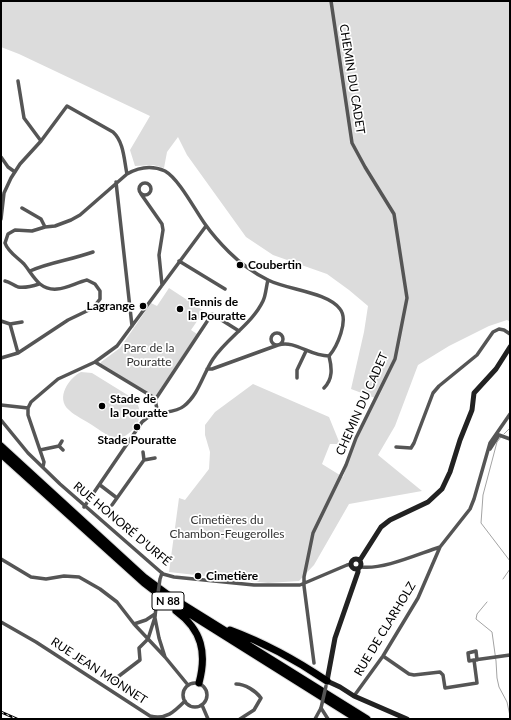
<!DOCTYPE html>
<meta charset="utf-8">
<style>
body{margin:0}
#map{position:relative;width:511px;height:720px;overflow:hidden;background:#fff;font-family:Lato,sans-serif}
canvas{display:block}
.frame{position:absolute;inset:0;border:2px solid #000;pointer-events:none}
</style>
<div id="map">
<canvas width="511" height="720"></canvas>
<div class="frame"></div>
</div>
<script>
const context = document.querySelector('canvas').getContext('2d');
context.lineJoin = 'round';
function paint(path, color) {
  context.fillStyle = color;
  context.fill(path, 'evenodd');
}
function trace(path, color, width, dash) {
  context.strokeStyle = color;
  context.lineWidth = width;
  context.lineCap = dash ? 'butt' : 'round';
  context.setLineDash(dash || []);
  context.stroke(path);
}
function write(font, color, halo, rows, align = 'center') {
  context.font = font + ' Lato,sans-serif';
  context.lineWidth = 3.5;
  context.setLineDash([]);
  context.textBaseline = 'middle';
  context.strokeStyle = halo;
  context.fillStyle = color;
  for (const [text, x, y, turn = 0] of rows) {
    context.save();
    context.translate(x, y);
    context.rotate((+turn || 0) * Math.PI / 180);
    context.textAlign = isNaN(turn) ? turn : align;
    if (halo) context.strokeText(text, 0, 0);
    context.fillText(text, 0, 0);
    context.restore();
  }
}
const green = new Path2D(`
 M1,1H510V322L507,320L489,326L449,346L418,365L395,426L378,455L422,491L349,504L314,565L299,581L268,583L169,572L179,498L185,500L209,469L210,452L205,435V425L215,412L253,384L329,417L340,444H330L322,464L343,477L355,443L375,398L351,389L364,332L368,306L349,290L327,274L273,255L246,237L187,155L178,137L167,152L164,168L153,165L135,166L130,150L150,116L19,54L1,47Z
 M169,288L204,311L191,330L197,334L155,397L101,364V362L120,348L151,303L157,306Z
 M81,372L92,373L134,399C140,406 141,414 138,422C135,429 127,436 120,438C110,439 100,430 92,425C85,420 75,416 69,410C55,398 69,378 81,372Z`);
const stream = new Path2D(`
 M504,434L510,428
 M501,437L497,442L483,495L481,523L510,561
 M503,579L510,569
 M487,602L477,614L476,619L492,632L496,661L497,678L499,687L507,702L510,716`);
const street = new Path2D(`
 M18,81L24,118L41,141
 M1,157L8,167L15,172
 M116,182L132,326
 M139 189a6 6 0 1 1 12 0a6 6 0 1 1-12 0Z
 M141,194L162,224L163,230L159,255L162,285
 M22,208L41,219L45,227
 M1,219L4,193L11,178L20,164L41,141L67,106L113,132C124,142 124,160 127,174
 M179,261L225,289
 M30,271C50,262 71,260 93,252
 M5,281C10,282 13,285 18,287C25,288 33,286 39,284
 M1,321L10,324L18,353
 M10,324L22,322
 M271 339a6 6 0 1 1 12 0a6 6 0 1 1-12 0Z
 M1,358L18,353L68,320L93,308L100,299V291L95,284L87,280C71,284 55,296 40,284C34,279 29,270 24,264C17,257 8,252 5,243L8,234L15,230L32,231L45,227L55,226L71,220L80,215L127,174C139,167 152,165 165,171C179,179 195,210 205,224C212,234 220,243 229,252C240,263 254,273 268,280C288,290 327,292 340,309C349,320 337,347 329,356
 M95,362L153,397L155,400L158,413
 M207,369H212L278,345C296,340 309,356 329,356C332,368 333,379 324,388
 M297,378V370L306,351
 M155,400L212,314L239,331
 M1,405L28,408
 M1,420L28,453L60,484L163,574L174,577L254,585H300L347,565L351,564
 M59,446L63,450
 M396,447L411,448L414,443L433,393L439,386L477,355L493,332L499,329L504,330L510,334
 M490,449L499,435L510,439
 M40,450L59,446L62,441
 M143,452L144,460
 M43,467L44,462L28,415V408L31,402L58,379L95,362L117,346L206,226
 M100,485L117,498L144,460L155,458
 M112,505L117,498
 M84,507L142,422C156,408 172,416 184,406C199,394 203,374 213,359C227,338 252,324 263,301C266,295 266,287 268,280
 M1,559L31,577L46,579L64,576L79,577L100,589L117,602L134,624L165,657
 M361,567C383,570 418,554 440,547
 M155,618L159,638L165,657L188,685
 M1,622L36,642L150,716C166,720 174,712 185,701
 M134,624L146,620L155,614
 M383,656L409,674L414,675L440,672L443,675L445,688L477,683L474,660L510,655
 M474,660L469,661L468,653L476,651L477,660
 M314,663L304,586V577L313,533L346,465L356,438L395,359L407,298L394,214L365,167L352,143L331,1
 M115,679L140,660L139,648L148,639L155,617L156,607
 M183 695a12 12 0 1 1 24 0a12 12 0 1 1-24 0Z
 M236,684C245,684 256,691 261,698L254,710L240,719
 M354,696L383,656L418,598L440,547L470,509L474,499L490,443L510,414
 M202,705L208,719
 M315,719L321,708L328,719`);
const secondary = new Path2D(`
 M351 564a5 5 0 1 1 10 0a5 5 0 1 1-10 0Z
 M360,560L381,527L390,520L428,502L442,489L450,472L460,440L472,410L474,393L496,369L510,347
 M358,569V572L335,638L327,681L340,687L354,696L407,719`);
const highway = new Path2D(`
 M1,446L144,577L171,597L367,719
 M1,454L144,583L161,596L357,719
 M176,611C202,630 207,653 199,683
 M230,630C265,643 296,660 327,681`);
const rail = new Path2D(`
 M1,712L17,719`);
const streetBridge = new Path2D(`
 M156,607L160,579L162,573
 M321,708L326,686`);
const markers = [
 [240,265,4,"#000"],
 [143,306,4,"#000"],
 [180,309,4,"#000"],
 [102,406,4,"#000"],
 [137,427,4,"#000"],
 [198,576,4,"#000"]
];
const shields = [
 [168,601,32]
];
const shieldNames = [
 ["N 88",168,601]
];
const streetNames = [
 ["CHEMIN DU CADET",352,79,81],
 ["CHEMIN DU CADET",362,404,-66],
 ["RUE HONORÉ D'URFÉ",122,524,40],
 ["RUE DE CLARHOLZ",385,629,-59],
 ["RUE JEAN MONNET",99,671,33]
];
const poiNames = [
 ["Coubertin",248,265],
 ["Tennis de",188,302],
 ["la Pouratte",188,316],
 ["Lagrange",135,306,"right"],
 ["Stade de",110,399],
 ["la Pouratte",110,413],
 ["Stade Pouratte",137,440,"center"],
 ["Cimetière",206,576]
];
const parkNames = [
 ["Parc de la",149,348],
 ["Pouratte",149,362],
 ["Cimetières du",227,520],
 ["Chambon-Feugerolles",227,534]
];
paint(green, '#dcdcdc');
trace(stream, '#a3a3a3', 1);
trace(highway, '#dbdbdb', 9);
trace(street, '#555', 3.5);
trace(secondary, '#222', 5);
trace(highway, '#000', 7);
trace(rail, '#000', 2.5);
trace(rail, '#fff', 1, [3]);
trace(streetBridge, '#555', 3.5);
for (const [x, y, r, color] of markers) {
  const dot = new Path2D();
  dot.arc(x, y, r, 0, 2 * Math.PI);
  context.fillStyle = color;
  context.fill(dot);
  trace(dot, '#fff', 1.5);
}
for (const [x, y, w] of shields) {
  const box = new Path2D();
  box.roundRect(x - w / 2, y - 9, w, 18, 3);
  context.fillStyle = '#fff';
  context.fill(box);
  trace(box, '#000', 1);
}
write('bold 11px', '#000', null, shieldNames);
write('12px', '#000', '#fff', streetNames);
write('bold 12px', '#000', '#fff', poiNames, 'left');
write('12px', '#333', '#fff', parkNames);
</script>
